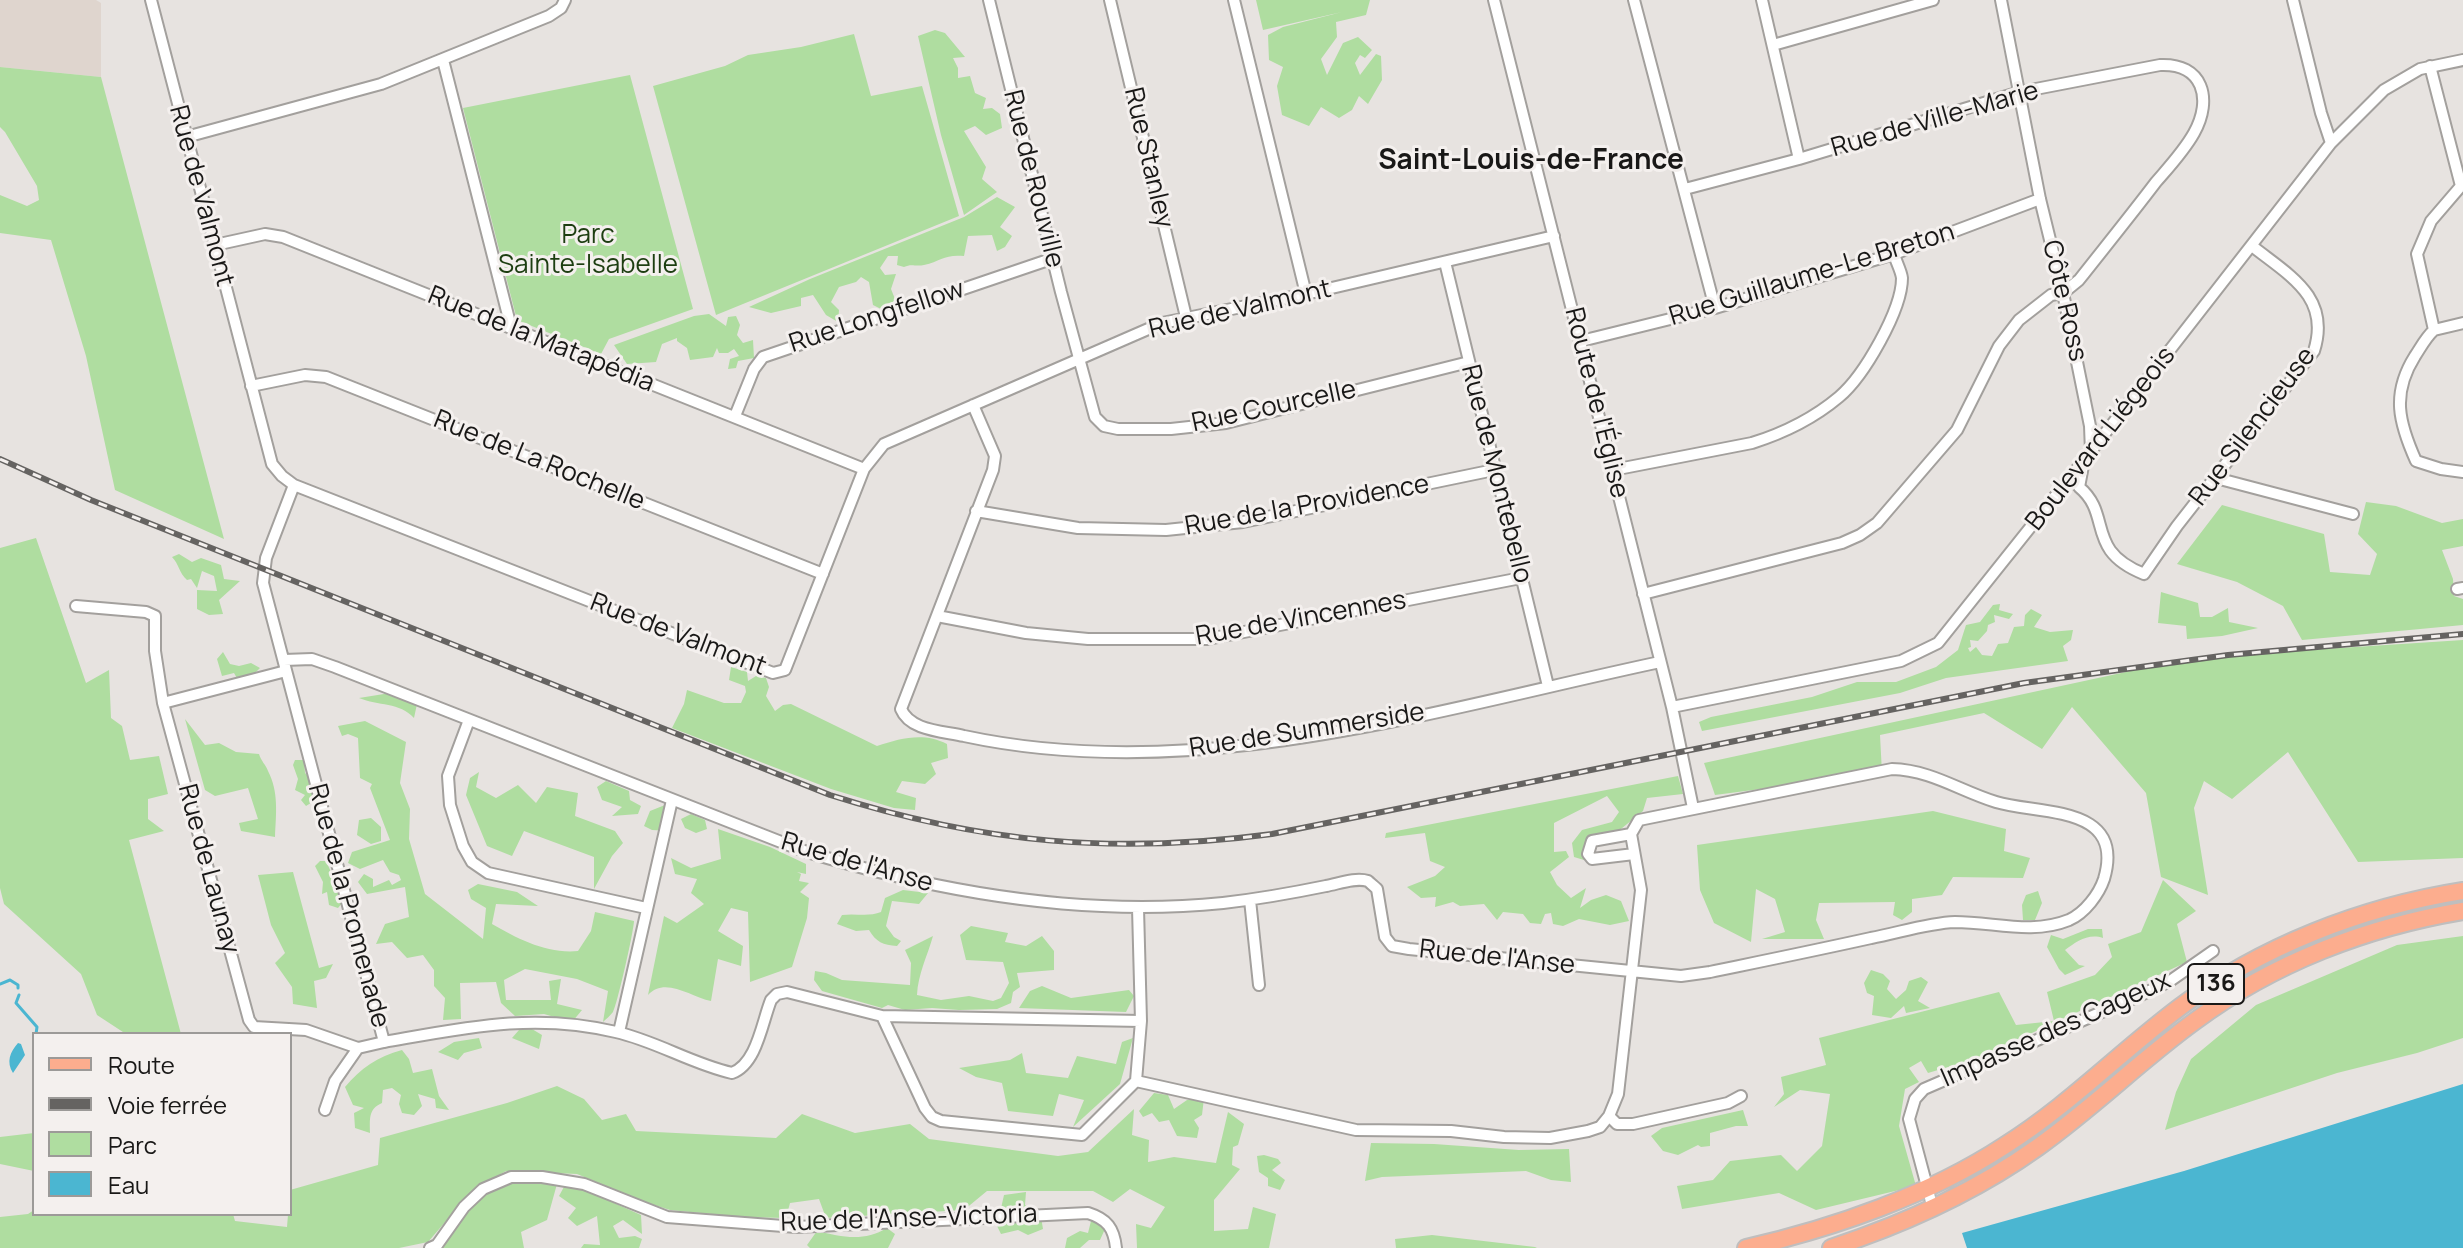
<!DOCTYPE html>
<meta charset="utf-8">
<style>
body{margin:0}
#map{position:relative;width:2463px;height:1248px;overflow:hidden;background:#e7e3e0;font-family:Manrope,sans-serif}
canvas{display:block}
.legend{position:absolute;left:32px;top:1032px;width:260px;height:184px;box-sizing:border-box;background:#f4f0ee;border:2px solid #9c9a98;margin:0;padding:10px 14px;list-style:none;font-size:24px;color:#191817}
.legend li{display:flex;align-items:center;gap:16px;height:40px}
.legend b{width:40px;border:2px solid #9c9a98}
</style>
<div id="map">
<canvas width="2463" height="1248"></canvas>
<ul class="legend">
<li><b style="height:10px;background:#fcad8e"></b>Route</li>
<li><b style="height:10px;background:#656361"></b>Voie ferrée</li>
<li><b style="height:22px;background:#afdda0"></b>Parc</li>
<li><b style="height:22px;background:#4bb6d1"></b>Eau</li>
</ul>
</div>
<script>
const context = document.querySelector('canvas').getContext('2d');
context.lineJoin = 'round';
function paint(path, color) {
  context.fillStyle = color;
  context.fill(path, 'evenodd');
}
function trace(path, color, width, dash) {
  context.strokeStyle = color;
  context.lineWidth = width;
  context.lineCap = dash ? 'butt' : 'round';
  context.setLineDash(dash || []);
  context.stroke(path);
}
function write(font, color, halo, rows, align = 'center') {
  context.font = font + ' Manrope,sans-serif';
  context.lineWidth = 6;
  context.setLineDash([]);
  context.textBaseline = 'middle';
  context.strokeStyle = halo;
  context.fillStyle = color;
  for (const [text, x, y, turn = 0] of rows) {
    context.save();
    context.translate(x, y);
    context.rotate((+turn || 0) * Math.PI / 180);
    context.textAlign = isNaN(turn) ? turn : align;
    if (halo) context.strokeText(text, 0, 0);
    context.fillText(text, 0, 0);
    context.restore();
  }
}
const built = new Path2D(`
 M0,0H96L101,3V77L0,67Z`);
const green = new Path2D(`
 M1256,0H1370L1366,15L1336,22L1337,37L1321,59L1327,75L1343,43L1358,37L1372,50L1365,58L1360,55L1355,63L1360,75L1376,54L1381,56L1382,80L1368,104L1359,96L1352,110L1339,118L1321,107L1309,126L1282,115L1277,86L1283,67L1269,60L1268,35L1283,27L1342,12L1263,30Z
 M935,30L945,33L965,57L953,58L958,68V78L970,76L975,93L986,98L983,109L992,108L1000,114L1002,128L986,135L975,126L964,131L986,167L982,179L997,192L964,215L941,135L918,36Z
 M854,34L871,96L922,86L959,216L716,315L653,86L725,66L748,55L801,47Z
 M0,67L101,77L224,539L115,490L86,356L51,240L0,233V195L27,206L39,200L37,186L5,132L0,127Z
 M630,75L693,309L609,339L601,354L517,320L463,108Z
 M997,197L1015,207L1000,227L1012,236L1005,247L997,251L992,235L968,236L964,256C945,254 941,261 924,265C915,267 912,263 904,267L897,265L898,256H888L880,268L885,275L896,274L891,289L897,304L881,309L873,305L869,282L861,277L856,282L839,287L831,302L839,310L838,322L826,315L813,295L801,298V306L771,313L749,307L810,279L964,217Z
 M709,314L726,326L728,317L736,316L740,325L737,335L743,343L753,340L754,358L738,361L736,368L728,369L730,359L739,356L734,349L728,353H719L717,348L713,357L690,360L687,348L677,341V338L662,344L656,362L627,364L614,345L694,316Z
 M2366,502L2396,506L2442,523L2463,519V546L2442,550L2453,579L2454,596L2463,599V625L2302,640L2283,606L2237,582L2177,564L2222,505L2324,534L2330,572L2370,575L2377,554L2358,534Z
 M36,538L86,683L109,670L111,718L122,726L130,760L159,756L168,794L148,799V819L164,831L129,840L181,1034H126L97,1015L81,974L4,904L0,888V548Z
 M179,554L192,562L201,558L221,565L224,579L240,581L219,600L223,614L209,615L197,609V590L217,591L214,576L202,571L197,588L191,579L187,580C179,573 179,564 172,557Z
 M2161,592L2198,603L2200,617H2212L2228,608L2229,622L2258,628L2222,636L2187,639L2186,626L2158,623Z
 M2000,604L1999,610L2013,614L2009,619L1994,615L1995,622L1988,625L1987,631L1978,641L1970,640L1971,647L1968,648L1970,652L1976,647L1982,655L1992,656L1998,644L2008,643L2014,627L2024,626L2025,615L2031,609L2042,615L2034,627L2050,632L2073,630L2071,640L2063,646L2068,661L1946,678L1900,693L1702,731L1699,722L1711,717L1812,697L1857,682H1896L1936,667L1958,650L1966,625L1980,622L1993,605Z
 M2463,640V858L2358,862L2288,752L2232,799L2204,781L2194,808L2208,895L2161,877L2146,793L2072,707L2042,749L1984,713L1880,735L1882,773L1715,795L1704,763L2163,664L2278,652Z
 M223,652L230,664L239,666L251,663L260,668L252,676L238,680L234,673L222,676L217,659Z
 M731,667L747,672L748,681L756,676L766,678L769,687L766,696L775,711L783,705L791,704L877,746C901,738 924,732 947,744L948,758L931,763L936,774L925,784L902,781L896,792L916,798L915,810L894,808L831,789L672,728L684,704L687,690L724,703H741L746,692L745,686L729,680Z
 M390,693L417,704L414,718C400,702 378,706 359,698Z
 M185,719L205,745L219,743L236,752L259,754C261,761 266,765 268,771C279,792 276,814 275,837L241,831L239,823L258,819L248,788L215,796L205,790Z
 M365,721L406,742L400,783L410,809L409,839L425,894L483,939L486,908L471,899L468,890L478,884L517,892L538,906L496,904L492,924C518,939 547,954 578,951L591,931L595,912L634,921C634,930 617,1006 613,1012C610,1016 606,1019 603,1022L608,991L577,979L525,969L504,980L506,1000H551L549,981L561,979L557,1004L582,1010L572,1022L544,1014L515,1016L501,1003L496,982L460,983L461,1019L443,1020L445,998L434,986V970L423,955L407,958L392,942L376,944L385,924L409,917L405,887L367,894L358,882L364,874L373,879V887L389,880L392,885L401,880L399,875L390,872L383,860L360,869L348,863L352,852L390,840L370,788L372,784L360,778L358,738L348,734L342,736L338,726Z
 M295,760H304L305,773L314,781L311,788L314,801L306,806L301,800L305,795L295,790L298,779L293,765Z
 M479,772L476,787L496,798L518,785L536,803L547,787L578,793L575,816L615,831L623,843L612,856L594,889V857L524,831L512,856L487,846L466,795L470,778Z
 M1678,776L1683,794L1647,798L1643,811L1616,833L1590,836L1583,850L1584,860L1574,857L1572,843L1582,830L1612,822L1619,812L1607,796L1554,823V852L1566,851L1569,857L1550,872L1557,885L1571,898L1586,888L1580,908L1591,900L1606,895L1621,901L1629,921L1610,925L1579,919L1563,926L1553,924L1551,913L1545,914L1541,924L1530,923L1523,914L1503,912L1497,920L1484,904L1460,906L1453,902L1435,907L1436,897L1421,898L1407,887L1435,876L1445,867L1430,861L1425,833L1385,838L1386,833Z
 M606,781L629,791L630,800L641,806L638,814L612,816L622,807L602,800L597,787Z
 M665,805L674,816L670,831L652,830L644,826L650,811Z
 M1933,811L2006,829L2004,851L2030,858L2023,878L1953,877L1942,895L1912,899V912L1902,920L1893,915L1895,902L1819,903L1816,920L1824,939H1762L1785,932L1775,899L1756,889L1751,942L1714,923L1700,890L1697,845Z
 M691,814L705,820L707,829L696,833L685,828L681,819Z
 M371,818L381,827V841L371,844L357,835L359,820Z
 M718,829L770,847L806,864V874L797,872L801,874L799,881L809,883L800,892L809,898L807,918L792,967L750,982L748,912L731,908L718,931L743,946L741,966L718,959L711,1001C691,997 665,976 648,995L664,916L677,923L704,904L691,893L697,879L675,874L671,858L691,868L721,859Z
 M320,861H326L331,872L345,874L348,886L339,890L343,902L338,908L329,905L327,892L322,894L323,882L315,866Z
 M293,872L319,968L333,964L326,978L314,981L317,1008L293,1004L292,987L275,963L285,953L271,925L258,875Z
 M2163,880L2196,911L2177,924L2187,962L1975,1059L1928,1073L1921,1061L1909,1068L1919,1082L1905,1089L1899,1126L1916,1186L1816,1210L1779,1193L1682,1209L1677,1186L1713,1180L1730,1161L1781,1155L1797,1171L1822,1146L1830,1094L1800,1090L1774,1107L1784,1094L1781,1077L1826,1065L1819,1038L1999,992L2016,1025L2054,1021L2047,992L2095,975L2112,957L2108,944L2141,932Z
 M903,890L928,893L919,904L892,901L886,926L894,937L901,941L897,946C883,945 876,942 869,930L856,931L837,924L842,915C855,913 869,917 881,912L885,898Z
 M2038,891L2042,903L2035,920H2023L2022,905L2026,895Z
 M971,926L1008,933L1005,942L1026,946L1042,936L1054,951V970L1017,973L1020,987L1013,992L1011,1003L997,1009L959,1010L932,1008L905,1010L888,1005L882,1008L822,991L814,980L815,971L826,973L842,980L910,985L911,963L905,950L933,936C927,957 918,974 917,995L941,1000L969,996L993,1001L1001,998L1009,983L1003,962L966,960L960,935Z
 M2088,929H2102L2103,938C2088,933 2076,942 2065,950L2079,965L2085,966L2065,975L2059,969L2047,947L2051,935L2063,939Z
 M2463,936V1038L2417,1053L2337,1073L2165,1130L2176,1092L2191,1059L2256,1005L2397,945Z
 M1871,970L1883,974L1890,981L1887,989L1896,999L1906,990L1909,981L1921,977L1928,982L1918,1001L1930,1008L1906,1013L1904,1006L1891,1018L1872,1015L1874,996L1867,993L1864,983Z
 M1042,986L1071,998L1129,990L1134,996L1126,1012L1019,1008L1030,991Z
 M532,1029L542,1035L539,1049L512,1038L519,1030Z
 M479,1038L482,1048L464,1053L458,1060L438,1052L454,1042Z
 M1133,1038L1120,1084L1073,1127L1084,1100L1059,1094L1053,1116L1008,1111L1002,1083L976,1077L959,1068L1010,1060L1022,1053L1026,1073L1068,1078L1077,1056L1116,1064L1122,1042Z
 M402,1050L409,1059L413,1073L432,1069L439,1096L449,1110L436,1108L435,1099L418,1094L422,1106L414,1115L402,1113L399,1104L401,1095L392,1088L383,1090L382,1103C368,1109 370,1119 370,1133L355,1128L354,1113L364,1108L353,1105L345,1087C361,1068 377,1057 402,1050Z
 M557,1086L584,1099L602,1120L626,1114L636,1131L776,1138L802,1114L855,1133L910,1124L929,1139L1058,1156L1088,1152L1134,1109L1132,1135L1149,1140L1148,1162L1174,1157L1216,1163L1228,1112L1244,1124L1238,1145L1233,1147L1232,1165L1240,1169L1214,1200V1231L1248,1229L1253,1207L1276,1214L1269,1248H1137L1136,1224L1151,1228L1165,1207L1130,1189L1113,1202L1093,1191H987L964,1210L826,1218L819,1199L790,1203L786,1218L742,1217L670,1210L645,1202L577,1174L506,1171L471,1192L428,1242L399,1248H0V1217L28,1214L34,1210V1214H233L235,1221L287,1227L290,1190L378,1165L380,1138L507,1103Z
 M1154,1093L1168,1095L1174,1109L1187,1100L1204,1098L1202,1115L1194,1120L1199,1128L1197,1138L1177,1136L1169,1120L1159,1122L1152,1113L1143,1117L1139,1111Z
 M1743,1110L1748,1126H1736L1710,1133V1146L1701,1147L1698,1145L1678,1155L1663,1151L1651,1136L1662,1128Z
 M34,1133V1171L0,1164V1137Z
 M1371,1143L1434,1144L1519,1150L1569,1149L1571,1182L1551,1180L1526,1171L1382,1177L1365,1181Z
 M1264,1155L1278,1159L1281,1163L1272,1170L1285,1180L1280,1190L1268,1186V1178L1259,1172L1257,1156Z
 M540,1180L557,1184L547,1220L521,1232L524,1248H442C470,1201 485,1183 540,1180Z
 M565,1185L585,1190L641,1215L642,1234L623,1220L613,1226L619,1238L635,1236L642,1239L639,1248H581L584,1244L600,1245L597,1216L577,1226L568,1218L576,1208L559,1196Z
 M1026,1192L1025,1205L1040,1211L1043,1229L1028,1235L1018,1230L1001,1234L997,1226L1004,1195Z
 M1092,1217L1101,1220L1105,1229L1100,1240H1089L1080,1248H1065L1067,1238L1080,1231L1088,1233Z
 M887,1228L895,1234L888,1248H810L807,1245L817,1231C842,1237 864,1242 887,1228Z
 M1432,1235L1535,1247L1537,1248H1396L1395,1239Z`);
const water = new Path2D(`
 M18,1043L21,1044L25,1055L13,1073C6,1062 10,1052 18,1043Z
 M2463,1084V1248H1967L1962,1233L2184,1171Z`);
const stream = new Path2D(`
 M0,984L10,980L18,985V988
 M19,995L16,1003L37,1027L36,1034`);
const street = new Path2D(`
 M151,0L272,464L282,476L294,485L773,673L785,670L864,469L884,444L1162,323L1306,294L1554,236
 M989,0L1061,292L1095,417L1104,426L1118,429H1171L1226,423L1469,362
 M1110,0L1186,317
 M1234,0L1306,294
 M1494,0L1672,707L1693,808
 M1634,0L1715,308
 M1762,0L1799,159
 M2001,0L2040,199L2063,293L2090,426L2091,452
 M2293,0L2321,113L2331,143
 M1773,45L1933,0
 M443,60L511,327
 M2430,66L2461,186
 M186,137L381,84L549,16L561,8L565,0
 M215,245L265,234L283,237L864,469
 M1445,262L1548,686
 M2434,330C2426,337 2421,347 2415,356C2391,394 2399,423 2416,461L2441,469L2463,472
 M2434,330L2417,254L2431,221L2461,186
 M2434,330L2463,323
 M1581,341L1715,308L1894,254L2040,199
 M251,386L305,375L326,377L823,574
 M973,405L995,456L993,470L901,709C910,731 943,731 964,736C1197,786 1434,710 1660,662
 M735,416L754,369L763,357L1054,258
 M2083,466L2079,487C2113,515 2084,550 2144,574L2177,526L2314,351C2331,297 2290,276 2252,246
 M1613,470L1752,443C1784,433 1814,418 1839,397C1864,376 1902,310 1902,278C1901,270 1896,262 1894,254
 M2216,478L2353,514
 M976,511L1078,528L1166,530L1243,522L1494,470
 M2457,589L2463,588
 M1643,594L1842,543L1860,535L1877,523L1957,430L1999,346L2019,320L2051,295L2063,293L2079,280C2105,247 2131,215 2156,182C2169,167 2184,151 2194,133C2213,99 2203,63 2160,65L2020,92L1799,159L1685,189
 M76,606L146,612L155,616V651L163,703
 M937,616L1026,633L1088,639H1208L1521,578
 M284,660L312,659L335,667L804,851C940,893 1081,917 1223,903C1258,899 1292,893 1326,886C1338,884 1355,877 1368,881C1369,882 1376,888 1377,889L1385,937L1392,946L1409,949L1681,976L1710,972C1763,961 1817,950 1871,938C1898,933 1928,923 1955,922C1994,922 2032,935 2069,920C2085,913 2099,894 2104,879C2126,804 2039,815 1996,802C1960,791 1931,770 1892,769L1639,820L1631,834L1641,890L1618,1094L1609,1116L1600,1127L1588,1131L1550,1138L1504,1137L1451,1131L1356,1130L1136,1081L1082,1135L941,1121L932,1117L925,1108L882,1016L787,992L777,994L771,1000C762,1022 757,1064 732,1073C692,1064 656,1041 616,1032C534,1012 464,1028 384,1042L263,583L266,558L294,485
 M286,671L163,703L249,1020L254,1027L306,1030L358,1048L384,1042
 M1672,707L1901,661L1938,643L2092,450L2331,143L2384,90L2420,69L2463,60
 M469,720L448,776L450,805L463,846L472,862L488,873L646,908
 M1631,834L1592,841L1588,854L1592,859L1634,854
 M1250,900L1259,985
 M882,1016L1141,1021
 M619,1032L672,800
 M1136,1081L1141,1021L1138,908
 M325,1110L335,1081L358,1048
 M1609,1116L1617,1124H1633L1728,1103L1741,1096
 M1933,1209L1909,1119L1915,1099L1924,1089L2141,995L2170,981L2213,951
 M430,1248L437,1245L464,1207L483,1189L511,1177H542L584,1184L667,1217L796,1227L1088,1213C1107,1219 1114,1228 1116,1248`);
const primary = new Path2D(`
 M1746,1248C1834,1228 1929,1195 2004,1146C2068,1106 2120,1052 2180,1007C2261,946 2362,907 2463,891
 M1831,1248C1904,1224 1975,1192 2038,1147C2093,1108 2141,1060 2195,1021C2273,963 2367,927 2463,911`);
const rail = new Path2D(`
 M0,459L91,500L830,795C981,843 1114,855 1272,834L2024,683L2228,655L2463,634`);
const shields = [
 [2216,984,56]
];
const shieldNames = [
 ["136",2216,984]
];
const streetNames = [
 ["Rue de Ville-Marie",1935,120,-16],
 ["Rue Stanley",1148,158,77],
 ["Rue de Rouville",1033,179,76],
 ["Rue de Valmont",201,196,75],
 ["Rue Guillaume-Le Breton",1812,275,-17],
 ["Côte Ross",2064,301,77],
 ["Rue de Valmont",1240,310,-13],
 ["Rue Longfellow",877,317,-18],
 ["Rue de la Matapédia",541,340,22],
 ["Route de l'Église",1596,403,76],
 ["Rue Courcelle",1274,407,-12],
 ["Rue Silencieuse",2253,427,-53],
 ["Boulevard Liégeois",2101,439,-52],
 ["Rue de La Rochelle",539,461,22],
 ["Rue de Montebello",1496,474,76],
 ["Rue de la Providence",1307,506,-10],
 ["Rue de Vincennes",1301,619,-10],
 ["Rue de Valmont",678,635,21],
 ["Rue de Summerside",1307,731,-9],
 ["Rue de l'Anse",857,863,16],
 ["Rue de Launay",208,869,75],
 ["Rue de la Promenade",348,906,75],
 ["Rue de l'Anse",1497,958,6],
 ["Impasse des Cageux",2056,1030,-24],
 ["Rue de l'Anse-Victoria",909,1219,-2]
];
const parkNames = [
 ["Parc",588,236],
 ["Sainte-Isabelle",588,266]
];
const neighbourhoodNames = [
 ["Saint-Louis-de-France",1531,161]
];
paint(built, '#dfd5ce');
paint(green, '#afdda0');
paint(water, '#4bb6d1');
trace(stream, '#4bb6d1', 3);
trace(street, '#a3a09d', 14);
trace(primary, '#bfbebe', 20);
trace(street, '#fff', 10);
trace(primary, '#fcad8e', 16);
trace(rail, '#656361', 6);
trace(rail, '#f4f0ee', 3, [9]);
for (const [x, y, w] of shields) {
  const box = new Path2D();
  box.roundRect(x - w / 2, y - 20, w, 40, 6);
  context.fillStyle = '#f4f0ee';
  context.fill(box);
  trace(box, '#191817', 2);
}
write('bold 24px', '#191817', null, shieldNames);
write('26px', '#191817', '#f4f0ee', streetNames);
write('26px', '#1d3e11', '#f4f0ee', parkNames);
write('bold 28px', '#191817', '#f4f0ee', neighbourhoodNames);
</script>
